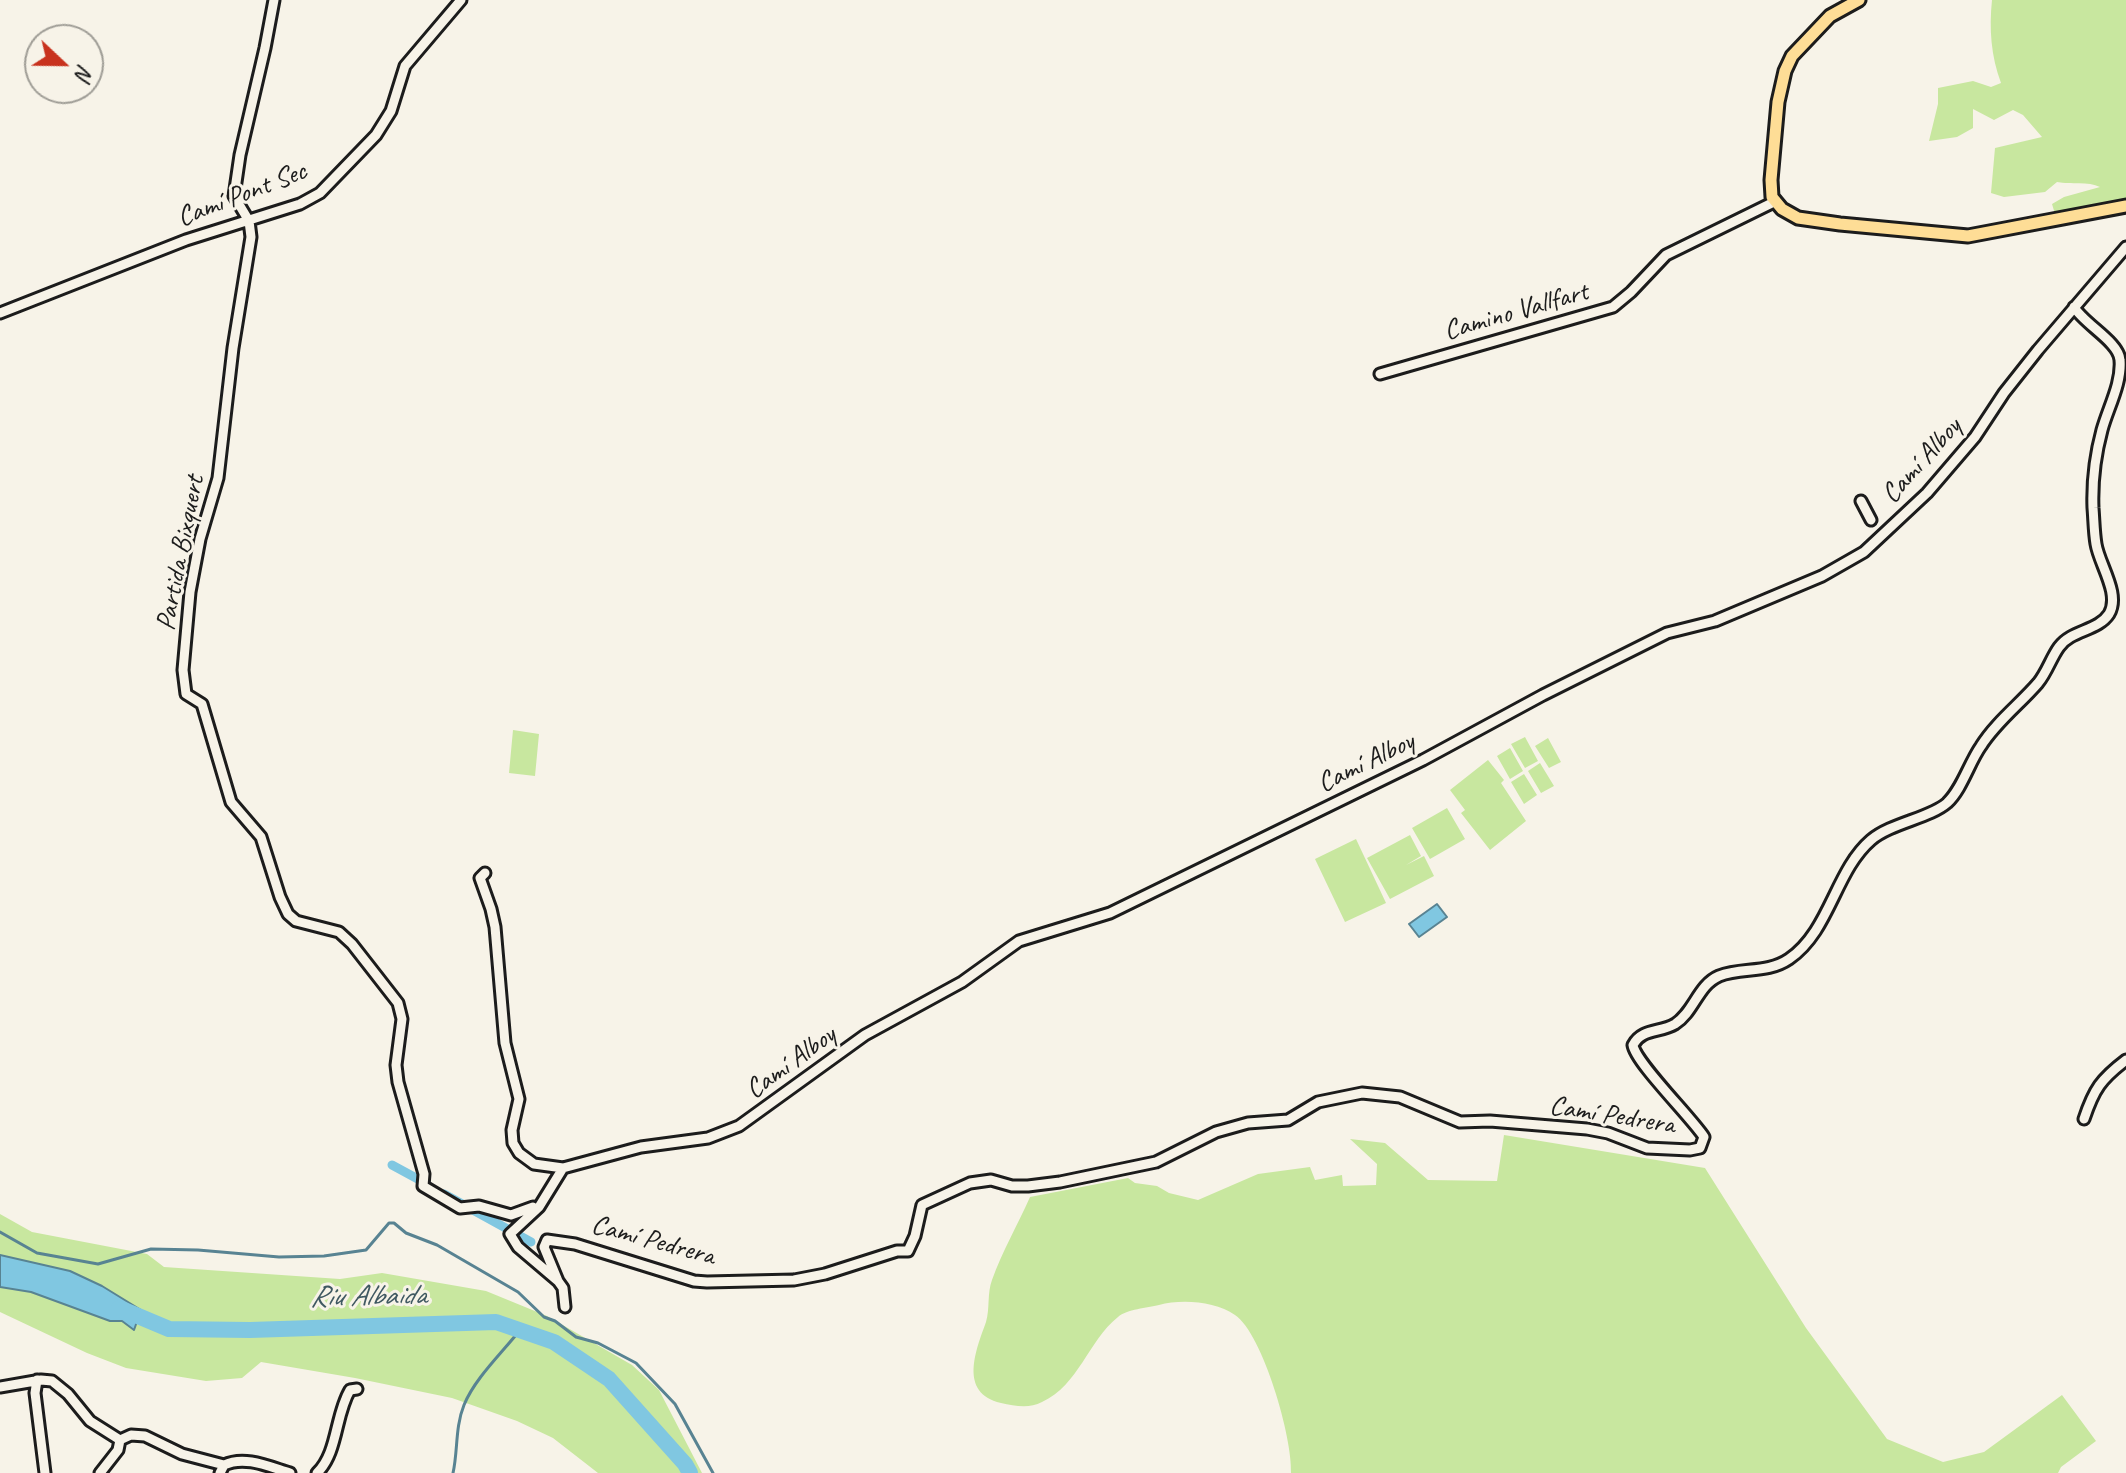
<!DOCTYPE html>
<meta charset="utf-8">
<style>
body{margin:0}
#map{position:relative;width:2126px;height:1473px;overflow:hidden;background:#f7f3e8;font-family:Caveat,sans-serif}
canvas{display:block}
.north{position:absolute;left:24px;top:24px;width:80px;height:80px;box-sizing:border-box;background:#f7f3e8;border:2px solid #9f9d96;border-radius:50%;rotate:112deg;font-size:22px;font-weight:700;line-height:32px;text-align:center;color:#1c1c1c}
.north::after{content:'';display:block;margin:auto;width:28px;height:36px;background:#c8321e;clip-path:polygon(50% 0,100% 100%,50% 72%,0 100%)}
</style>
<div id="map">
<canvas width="2126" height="1473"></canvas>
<div class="north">N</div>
</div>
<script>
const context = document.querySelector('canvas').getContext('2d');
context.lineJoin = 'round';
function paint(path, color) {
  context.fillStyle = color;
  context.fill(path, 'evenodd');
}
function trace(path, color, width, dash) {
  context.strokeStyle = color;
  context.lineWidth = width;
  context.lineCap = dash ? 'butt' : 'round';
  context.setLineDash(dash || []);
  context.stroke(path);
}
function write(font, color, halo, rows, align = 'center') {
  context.font = font + ' Caveat,sans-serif';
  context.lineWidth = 6;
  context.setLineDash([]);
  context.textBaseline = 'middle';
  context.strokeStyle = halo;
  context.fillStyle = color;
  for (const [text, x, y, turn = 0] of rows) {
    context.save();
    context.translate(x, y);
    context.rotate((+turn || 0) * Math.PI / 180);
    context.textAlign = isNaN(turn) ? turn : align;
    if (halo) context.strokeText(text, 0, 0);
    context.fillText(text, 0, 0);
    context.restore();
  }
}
const green = new Path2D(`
 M1992,0H2126V200L2055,214L2052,204L2064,197L2100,187C2088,181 2071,185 2057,182L2045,192L2004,197L1991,193L1995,148L2042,137L2023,115L2013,110L1994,120L1973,109V128L1957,137L1929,141L1938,104V88L1973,81L1991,87L2001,83C1991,56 1989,29 1992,0Z
 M513,730L539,734L535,776L509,773Z
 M1525,737L1538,761L1525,768L1511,744Z
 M1548,738L1561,762L1549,768L1535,746Z
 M1510,748L1523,771L1510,779L1497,756Z
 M1488,760L1504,780L1501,783L1526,821L1490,850L1461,813L1465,810L1450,790Z
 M1540,763L1554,786L1541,793L1528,771Z
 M1524,774L1537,795L1524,804L1511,782Z
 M1447,808L1465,839L1430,859L1412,828Z
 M1410,835L1421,856L1406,865L1424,856L1434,876L1390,899L1367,858Z
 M1356,839L1386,903L1345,922L1315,859Z
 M1504,1135L1705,1168L1806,1328L1887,1439L1943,1462L1984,1452L2062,1395L2096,1441L2061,1467L2058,1473H1291C1293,1439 1263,1334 1235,1315C1215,1301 1181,1299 1159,1305C1147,1308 1127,1309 1118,1317C1088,1341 1079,1385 1042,1402C1029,1409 1015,1406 1001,1403C958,1393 976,1350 986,1322C990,1309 987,1293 992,1280C1002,1252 1018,1224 1030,1197L1128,1178L1135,1183L1157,1186L1169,1193L1198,1200L1258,1174L1310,1167L1315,1180L1342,1175L1343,1186L1376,1185L1377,1164L1350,1139L1385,1143L1428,1180L1497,1181Z
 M0,1214L32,1232L147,1254L164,1267L340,1279L382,1273L486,1291L547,1316L632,1365L659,1390L702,1473H598L553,1438L517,1421L452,1398L355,1378L261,1362L242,1378L206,1381L126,1368L87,1353L0,1312Z`);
const water = new Path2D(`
 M1437,904L1447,917L1419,937L1409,924Z
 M0,1255L70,1271L102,1286L141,1310L134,1330L122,1321H110L31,1292L0,1287Z`);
const stream = new Path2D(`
 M0,1232L37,1253L98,1264L151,1249L198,1250L279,1257L324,1256L366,1250L389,1223H394L406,1233L437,1245L518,1292L544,1317L555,1321L576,1337L598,1343L636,1363L675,1404L713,1473
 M453,1473C458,1451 455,1427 464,1405C475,1378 502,1353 520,1330`);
const canal = new Path2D(`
 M392,1165L427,1184
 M444,1194L531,1242`);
const river = new Path2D(`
 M119,1308L169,1329L250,1330L496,1322L554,1342L609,1379L685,1464L690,1473`);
const minor = new Path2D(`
 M274,0L265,48L240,155L234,196L249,221L251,237L233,348L218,478L200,539L190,592L183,670L186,694L202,704L231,802L261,837L280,897L288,914L296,921L339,932L352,944L398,1003L402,1019L396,1065L398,1082L424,1174L423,1186L460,1208L479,1206L511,1215L533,1207
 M0,313L186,240L300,204L320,193L376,135L391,111L405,66L461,0
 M1380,374L1613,307L1631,292L1666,255L1776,201
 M1861,501L1871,520
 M485,873L480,878L491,909L495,927L505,1043L519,1099L512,1130L513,1143L519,1153L534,1164L563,1168
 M2084,1119C2094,1089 2101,1079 2126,1060
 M558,1281L544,1247L547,1240L575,1244L694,1281L707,1282L794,1280L825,1274L897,1251H908L915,1236L922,1205L970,1183L991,1180L1012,1186H1028L1060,1182L1156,1162L1216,1132L1248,1123L1288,1120L1318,1102L1362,1093L1400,1097L1460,1122L1490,1121L1587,1129L1608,1133L1647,1148L1690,1150L1700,1148L1704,1137C1691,1117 1635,1062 1633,1045C1642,1028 1660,1033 1675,1024C1694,1012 1698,985 1719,976C1742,967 1767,974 1789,959C1830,931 1835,871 1871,840C1891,823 1930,818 1947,803C1962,789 1969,763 1981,746C1996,722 2020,704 2038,683C2047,672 2051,658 2059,647C2071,630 2098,631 2109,614C2121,594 2099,564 2096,544C2094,532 2094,520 2093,508C2092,481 2095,456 2102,430C2108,408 2122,383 2120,360C2119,342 2084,324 2074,307
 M565,1307L563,1288L558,1281L518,1247L510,1234L539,1207L563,1168L641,1147L708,1138L739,1126L865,1035L962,982L1019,941L1110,913L1423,760L1543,695L1667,633L1715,621L1822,576L1864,552L1927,493L1975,437L2004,393L2038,350L2126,247
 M37,1380L35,1393L45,1473
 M0,1387L41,1380L52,1381L68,1394L90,1421L120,1440L118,1450L100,1473
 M120,1440L131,1435L145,1436L182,1454L224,1465
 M220,1473L224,1465C245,1455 270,1467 290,1473
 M317,1473C338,1453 335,1415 350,1390L357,1389`);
const major = new Path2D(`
 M1859,0L1830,16L1792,56L1785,71L1778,102L1771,180L1772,197L1782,209L1798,218L1840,224L1968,236L2126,206`);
const streetNames = [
 ["Camí Pont Sec",242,195,-21],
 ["Camino Vallfart",1516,312,-16],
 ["Camí Alboy",1922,461,-48],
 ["Partida Bixquert",181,553,-79],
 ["Camí Alboy",1366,763,-26],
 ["Camí Alboy",791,1063,-36],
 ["Camí Pedrera",1612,1116,9],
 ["Camí Pedrera",653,1241,15]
];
const waterNames = [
 ["Riu Albaida",368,1297,-1]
];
paint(green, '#c8e79f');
paint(water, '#80c7e1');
trace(water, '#588392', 2);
trace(stream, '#588392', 3);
trace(canal, '#80c7e1', 9);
trace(river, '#80c7e1', 16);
trace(minor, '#1c1c1c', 15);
trace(major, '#1c1c1c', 17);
trace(minor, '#f7f3e8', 9);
trace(major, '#fedd96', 11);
write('28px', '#1c1c1c', '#f7f3e8', streetNames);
write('italic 30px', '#3f5861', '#f7f3e8', waterNames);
</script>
